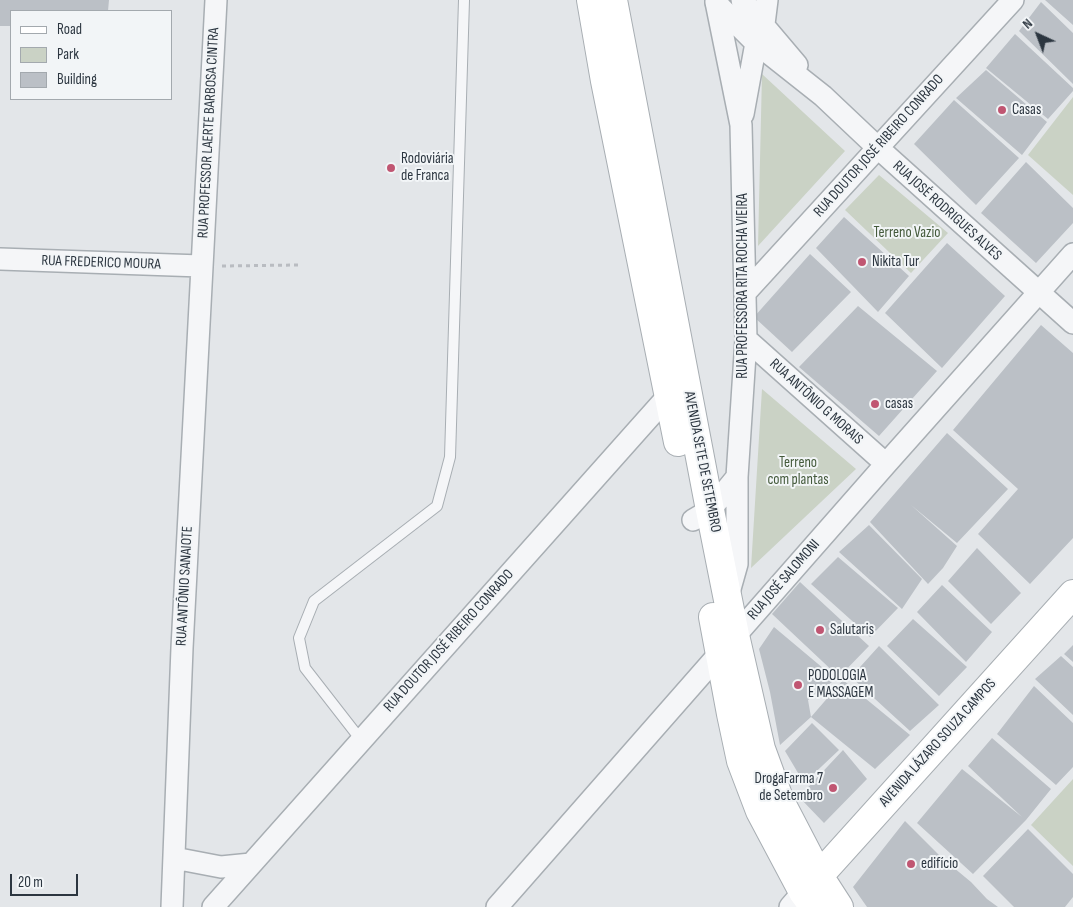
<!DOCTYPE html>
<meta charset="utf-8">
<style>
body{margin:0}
#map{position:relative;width:1073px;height:907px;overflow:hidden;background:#e3e6e9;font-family:"Sofia Sans Condensed",sans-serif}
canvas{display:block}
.legend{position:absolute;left:10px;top:10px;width:162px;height:90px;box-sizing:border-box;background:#f2f5f7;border:1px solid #a3a9ae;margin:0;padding:6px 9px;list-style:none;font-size:15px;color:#2c3640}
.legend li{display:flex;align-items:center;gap:10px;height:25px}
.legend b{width:25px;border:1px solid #a3a9ae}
.north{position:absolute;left:1013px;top:10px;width:50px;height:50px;-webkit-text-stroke:4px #f2f5f7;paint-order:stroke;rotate:317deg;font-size:14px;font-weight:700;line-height:20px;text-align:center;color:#2c3640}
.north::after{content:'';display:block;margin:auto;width:18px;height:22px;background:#2c3640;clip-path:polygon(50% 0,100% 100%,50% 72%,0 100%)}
.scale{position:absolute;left:10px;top:874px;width:68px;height:22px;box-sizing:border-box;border:2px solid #2c3640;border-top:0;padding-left:6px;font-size:15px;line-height:18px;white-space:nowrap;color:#2c3640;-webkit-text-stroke:4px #f2f5f7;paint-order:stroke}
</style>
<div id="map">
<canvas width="1073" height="907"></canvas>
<ul class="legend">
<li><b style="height:6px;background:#fff"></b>Road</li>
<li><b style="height:14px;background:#cad2c5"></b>Park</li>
<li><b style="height:14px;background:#bbc0c6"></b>Building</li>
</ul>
<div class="north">N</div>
<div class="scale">20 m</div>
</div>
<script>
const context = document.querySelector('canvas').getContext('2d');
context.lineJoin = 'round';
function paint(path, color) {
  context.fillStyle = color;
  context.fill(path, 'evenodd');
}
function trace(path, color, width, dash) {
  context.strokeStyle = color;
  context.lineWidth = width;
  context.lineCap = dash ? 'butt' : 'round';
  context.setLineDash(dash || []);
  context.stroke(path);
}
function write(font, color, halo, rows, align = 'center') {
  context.font = font + ' "Sofia Sans Condensed",sans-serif';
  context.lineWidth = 4;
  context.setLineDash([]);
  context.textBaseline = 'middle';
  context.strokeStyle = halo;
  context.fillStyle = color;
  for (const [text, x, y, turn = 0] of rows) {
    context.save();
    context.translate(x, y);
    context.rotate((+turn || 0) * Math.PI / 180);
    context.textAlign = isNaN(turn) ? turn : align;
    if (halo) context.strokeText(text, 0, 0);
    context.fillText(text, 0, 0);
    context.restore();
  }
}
const green = new Path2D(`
 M762,74L845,151L758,246Z
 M1073,97V195L1028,155Z
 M879,175L948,233L911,273L845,210Z
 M762,389L856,469L751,568Z
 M1073,779V866L1031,825Z`);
const building = new Path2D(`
 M0,0H109L108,11H11V26H0Z
 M1045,0H1073V25Z
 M1041,2L1073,33V84L1019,31Z
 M1015,34L1073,88V91L1048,119L986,68Z
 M986,70L1047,122L1022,155L956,98Z
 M954,100L1019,158L976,205L914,144Z
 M1026,162L1073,208V223L1036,263L981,213Z
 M844,217L909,276L878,312L816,248Z
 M947,243L1005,296L942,368L885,313Z
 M810,254L851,292L792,352L754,317Z
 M858,306L937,371L879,436L799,367Z
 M1041,325L1073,353V538L1030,584L978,534L1018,489L953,430Z
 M947,433L1008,489L957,543L911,505L957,546L943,568L928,584L870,522Z
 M869,525L922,579L902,609L839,552Z
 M977,548L1021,593L991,624L948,581Z
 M838,557L898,608L870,637L811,584Z
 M800,582L869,646L839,677L772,614Z
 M942,585L992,632L966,662L917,612Z
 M913,619L967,667L939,696L887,646Z
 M774,627L836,679L808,700L811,717L843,680L910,735L875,769L811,717L780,745L770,692L759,649Z
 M1073,645V662L1064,654Z
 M879,646L939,705L910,731L851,677Z
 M1061,656L1073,667V715L1035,679Z
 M1034,686L1073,723V767L1056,785L997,734Z
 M812,723L839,750L804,783L785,751Z
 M992,738L1051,789L1026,820L973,874L917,823L962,769L1022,817L968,766Z
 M843,750L867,779L824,823L799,797Z
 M905,821L942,858L971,882L987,899L998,907H867L853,887Z
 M1028,829L1073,874V897L1065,907H1014L983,876Z`);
const path = new Path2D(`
 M222,266L298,265`);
const lane = new Path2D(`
 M361,740L305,668L299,638L314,601L437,506L450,457L464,0`);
const street = new Path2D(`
 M718,0L716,2L741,125L746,339L737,477V564L728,596
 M742,0L797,65
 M716,3L756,43L823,96L877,147L1073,323
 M743,114L756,43L764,24L767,0
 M0,259L201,266
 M745,293L1013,0
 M746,339L886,464
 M693,520L710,510L737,477
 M174,858L221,867L251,864
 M172,907L182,648L216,0
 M213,907L677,386
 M497,907L886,464L1073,254
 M790,907L803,892`);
const secondary = new Path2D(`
 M591,0L605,81L678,442
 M613,0L710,510L735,635L761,749L780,801L819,876L839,907
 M713,617L731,714L741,761L760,811L803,892L814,907
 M808,888L1073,594`);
const markers = [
 [1002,110,5,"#c05672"],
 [391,168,5,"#c05672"],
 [862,262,5,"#c05672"],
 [875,404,5,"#c05672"],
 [820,630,5,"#c05672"],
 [798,685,5,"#c05672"],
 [833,788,5,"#c05672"],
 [911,864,5,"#c05672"]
];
const poiNames = [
 ["Casas",1012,110],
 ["Rodoviária",401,159],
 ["de Franca",401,176],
 ["Nikita Tur",872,262],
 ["casas",885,404],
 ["Salutaris",830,630],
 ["PODOLOGIA",808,676],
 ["E MASSAGEM",808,693],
 ["DrogaFarma 7",823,779,"right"],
 ["de Setembro",823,796,"right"],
 ["edifício",921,864]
];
const streetNames = [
 ["RUA PROFESSOR LAERTE BARBOSA CINTRA",209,133,-87],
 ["RUA DOUTOR JOSÉ RIBEIRO CONRADO",879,146,-48],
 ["RUA JOSÉ RODRIGUES ALVES",947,211,42],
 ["RUA FREDERICO MOURA",101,263,2],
 ["RUA PROFESSORA RITA ROCHA VIEIRA",743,286,-90],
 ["RUA ANTÔNIO G MORAIS",816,402,42],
 ["AVENIDA SETE DE SETEMBRO",702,462,79],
 ["RUA JOSÉ SALOMONI",784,580,-49],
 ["RUA ANTÔNIO SANAIOTE",185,586,-87],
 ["RUA DOUTOR JOSÉ RIBEIRO CONRADO",449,641,-48],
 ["AVENIDA LÁZARO SOUZA CAMPOS",938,743,-48]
];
const parkNames = [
 ["Terreno Vazio",907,233],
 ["Terreno",798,463],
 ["com plantas",798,480]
];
paint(green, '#cad2c5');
paint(building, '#bbc0c6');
trace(lane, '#a8aeb3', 12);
trace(street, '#a8aeb3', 24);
trace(secondary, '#a8aeb3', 30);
trace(path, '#b9bcc1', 3, [4, 4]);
trace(lane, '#f5f6f8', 10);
trace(street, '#f5f6f8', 21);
trace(secondary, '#fff', 28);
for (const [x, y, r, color] of markers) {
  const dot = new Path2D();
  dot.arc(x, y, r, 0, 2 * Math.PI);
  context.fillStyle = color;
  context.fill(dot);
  trace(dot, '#f2f5f7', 2);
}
write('15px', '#2c3640', '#f2f5f7', poiNames, 'left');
write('15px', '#2c3640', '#f2f5f7', streetNames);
write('15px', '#445a3b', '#f2f5f7', parkNames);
</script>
